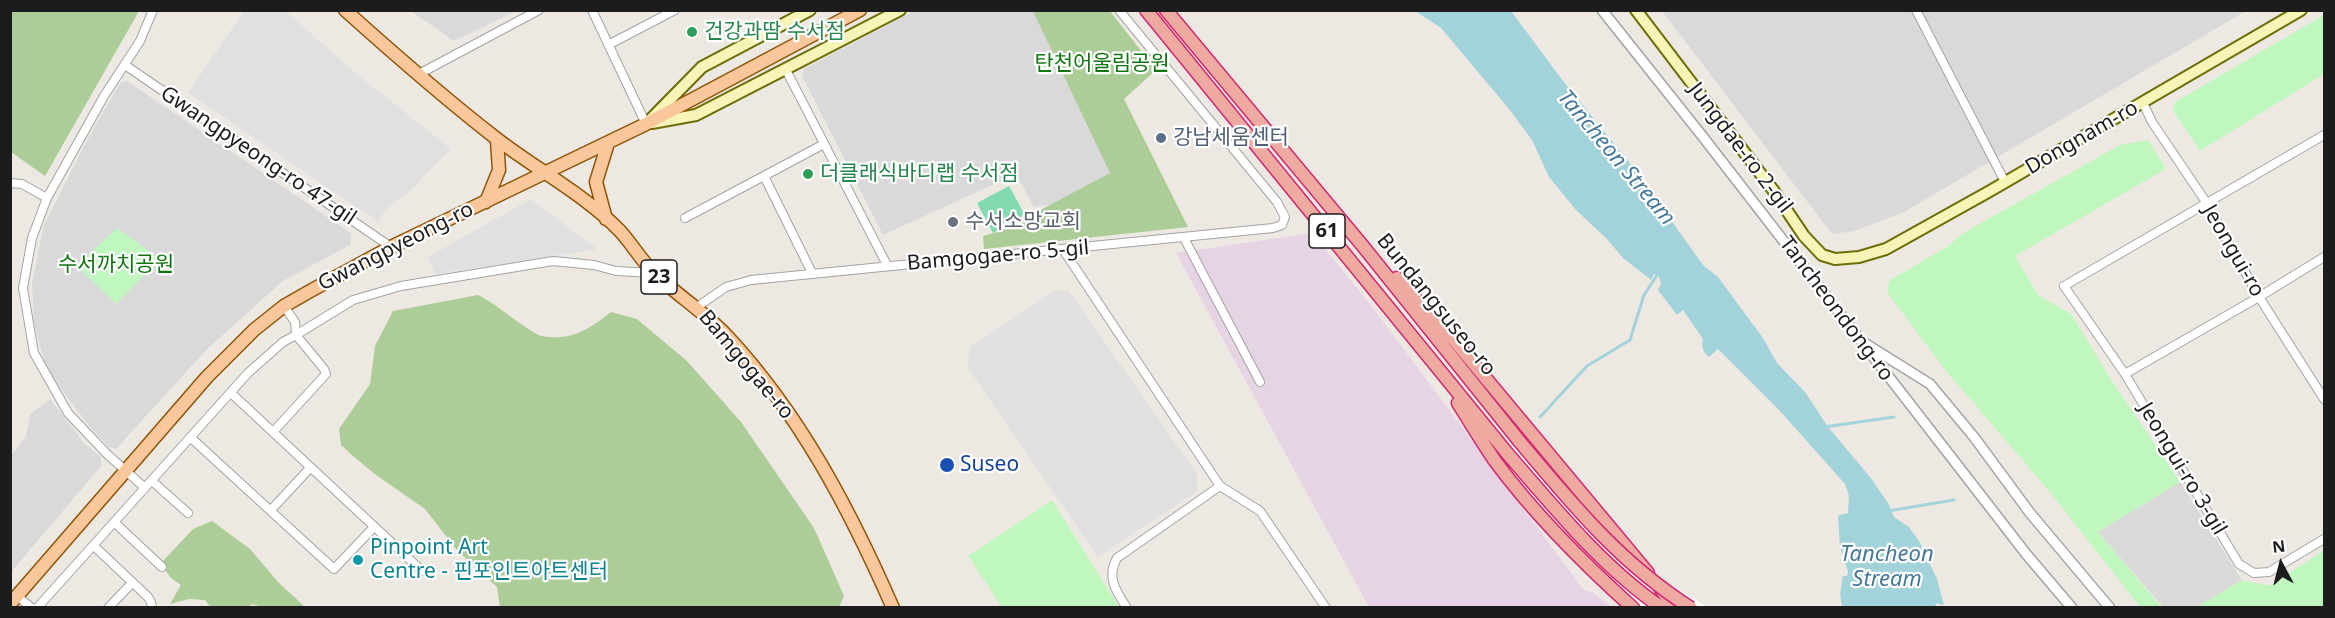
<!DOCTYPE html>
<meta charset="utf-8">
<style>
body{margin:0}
#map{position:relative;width:2335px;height:618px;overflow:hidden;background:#ede9e2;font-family:"Noto Sans",sans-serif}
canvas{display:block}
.frame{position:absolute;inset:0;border:12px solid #1c1c1c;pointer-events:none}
.north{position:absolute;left:2251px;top:534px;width:60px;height:60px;-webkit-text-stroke:4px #fff;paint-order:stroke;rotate:353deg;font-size:16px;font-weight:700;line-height:24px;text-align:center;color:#1c1c1c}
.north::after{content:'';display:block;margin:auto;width:21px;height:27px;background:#1c1c1c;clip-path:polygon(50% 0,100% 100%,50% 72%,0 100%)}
</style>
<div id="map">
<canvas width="2335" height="618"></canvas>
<div class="frame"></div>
<div class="north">N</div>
</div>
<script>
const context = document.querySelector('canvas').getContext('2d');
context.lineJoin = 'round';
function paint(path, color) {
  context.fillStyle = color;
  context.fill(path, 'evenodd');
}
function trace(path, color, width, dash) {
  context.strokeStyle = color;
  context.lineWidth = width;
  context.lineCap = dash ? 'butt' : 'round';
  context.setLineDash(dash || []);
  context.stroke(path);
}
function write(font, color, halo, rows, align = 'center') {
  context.font = font + ' "Noto Sans","Noto Sans KR",sans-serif';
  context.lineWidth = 4.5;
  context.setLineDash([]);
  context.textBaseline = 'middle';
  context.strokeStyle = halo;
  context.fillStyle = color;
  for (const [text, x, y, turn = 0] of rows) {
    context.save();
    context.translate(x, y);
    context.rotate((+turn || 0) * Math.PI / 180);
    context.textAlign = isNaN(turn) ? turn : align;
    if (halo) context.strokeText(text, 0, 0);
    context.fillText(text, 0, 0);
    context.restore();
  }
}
const residential = new Path2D(`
 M411,11H516L454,41Z
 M914,11H1037L1118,170L1065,203L1034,207L1016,174L883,235L802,76L804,69Z
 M1662,11H2246L1904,212L1854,231L1832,234Z
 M127,81L351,233L350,245L283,281L206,350L116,449L109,447L91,428L47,371L34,323L32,283L44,225L85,144L120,83Z
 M50,399L85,444L101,457V466L11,572V456L26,436L30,414Z
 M2180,482L2242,580L2197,607H2163L2098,532Z`);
const industrial = new Path2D(`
 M1312,233L1370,304L1584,590L1592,592L1612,607H1369L1176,253Z`);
const forest = new Path2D(`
 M10,11H139L45,176L11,152Z
 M1033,11H1110L1156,70L1124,99L1188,227L984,249L983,236L1001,231L1110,173Z
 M478,295C496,303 529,333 542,336C570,342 591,328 611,312L637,319L687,361L741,422L814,528L844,596L839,607H500L497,587L457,550L425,509L376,475L353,456L341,445L339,429L370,384L375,346L393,311Z
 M212,521L250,549L279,583L303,605L302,608L261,607L253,604L248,607L211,608L205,600L189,599L170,604L181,585L171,578L161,565L164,560L193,529Z`);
const park = new Path2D(`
 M2324,15V74L2200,151L2173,111L2175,102Z
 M2148,140L2166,169L2015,256L2038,295L2071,314L2110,378L2180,482L2098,532L2162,608L2140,607L2049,491L1946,371L1889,295L1887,290L1890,280L1947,247L1963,233L2120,145Z
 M117,228L160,259L116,304L77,266Z
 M1052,500L1119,607H1002L968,556Z
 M2324,550V607H2197L2242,580L2270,586Z`);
const pitch = new Path2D(`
 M1009,186L1025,215L993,233L977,203Z`);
const parking = new Path2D(`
 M244,11H286L352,70L451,149L410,191L386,209L378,222L188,93Z
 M531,199L597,249L435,274L428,257Z
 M1055,290L1069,291L1197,474V491L1098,557L968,368L969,348Z`);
const water = new Path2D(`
 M1415,11H1511L1560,77L1632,166L1703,265L1718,277L1763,338L1777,363L1805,392L1828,427L1870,477L1888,503L1894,517L1909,527L1919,541L1937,579L1944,605L1935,603L1937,607H1842L1840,594L1843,576H1847L1848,572L1840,546L1838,517L1839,515L1848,513L1849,496L1845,484L1780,411L1718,349L1709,357C1703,352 1701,347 1703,339L1683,310L1677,315L1658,290L1661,284L1659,277L1654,274L1651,280L1623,258L1606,238L1576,210L1549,177L1532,140L1509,109L1441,28Z`);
const pier = new Path2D(`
 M1527,436L1578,501L1616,540L1660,578L1707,607H1640L1619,591L1495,461Z`);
const stream = new Path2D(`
 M1540,417L1587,366L1630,340L1644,295L1657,275
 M1824,427L1894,417
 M1888,511L1954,500`);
const minor = new Path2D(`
 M592,10L646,124
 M1916,10L2005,182
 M608,45L675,10
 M125,65L391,247
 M786,70L887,265
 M417,75L539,10
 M2143,103L2152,122L2206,202L2259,297L2324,399
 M2324,135L2064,286L2125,374L2239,564L2254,573L2269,572L2324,539
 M764,176L812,273
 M10,183L22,184L47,198
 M685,218L824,144
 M1184,238L1260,382
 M1064,251L1220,486
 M697,307L726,287L751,280L1273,228L1282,225L1285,217L1277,202L1119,10
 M2125,374L2259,297L2324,257
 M231,393L422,571
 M273,432L326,374L324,369L296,335L353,300L401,286L553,261L594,265L616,271L653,273
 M190,437L334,569L374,527
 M152,481L188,513
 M145,488L107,454L68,413L34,353L23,288L32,238L47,198L104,96L140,41L153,10
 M271,510L310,468
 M114,522L162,567
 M94,546L148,597L151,602L152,608
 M17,596L32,608
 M37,608L248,373L283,342L296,335L295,322L284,306
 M108,608L132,583
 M1127,608C1116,591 1106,577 1117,558L1220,486L1260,511L1326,608`);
const tertiary = new Path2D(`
 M1602,10L1703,137L2027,555L2072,608
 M1866,344L1930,384L1974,437L2030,513L2110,608`);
const secondary = new Path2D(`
 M1636,10L1773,190L1804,236L1822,255L1835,259L1859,257L1886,249L1990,191L2301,10
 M650,120L702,67L810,10
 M652,123L696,115L900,10`);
const primary = new Path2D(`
 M345,10C394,54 444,98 497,139C537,170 584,194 620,231C632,244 641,260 654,273C677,295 704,312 726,335C800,414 850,510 893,608
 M486,202L499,170L497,140
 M606,219L596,182L608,143
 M10,604L207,377L254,330L284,306L312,290L391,247L646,124L860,10`);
const trunk = new Path2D(`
 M1146,10L1507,453C1554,507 1602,567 1662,608
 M1166,10L1362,245L1520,442
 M1397,278L1453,339L1648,573
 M1458,403C1470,422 1482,442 1495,461C1535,515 1583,563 1633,608
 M1659,586L1674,608`);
const trunkBridge = new Path2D(`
 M1520,442C1572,504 1621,564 1691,608`);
const markers = [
 [692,32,6,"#2e9e5b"],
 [1161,138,6,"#5c6f8a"],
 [808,174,6,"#2e9e5b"],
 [953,222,6,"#6b7280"],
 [947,465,8,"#1a4fb4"],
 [358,560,6,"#0f9aa8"]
];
const shields = [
 [1327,231,36],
 [659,277,36]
];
const shieldNames = [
 ["61",1327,231],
 ["23",659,277]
];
const leisureNames = [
 ["건강과땀 수서점",704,32],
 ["더클래식바디랩 수서점",820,174]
];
const parkNames = [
 ["탄천어울림공원",1102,64],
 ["수서까치공원",116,265]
];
const serviceNames = [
 ["강남세움센터",1173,138]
];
const streetNames = [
 ["Dongnam-ro",2082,138,-30],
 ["Jungdae-ro 2-gil",1740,148,53],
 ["Gwangpyeong-ro 47-gil",258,156,34],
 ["Gwangpyeong-ro",396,247,-27],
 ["Jeongui-ro",2233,251,60],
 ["Bamgogae-ro 5-gil",998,256,-5],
 ["Bundangsuseo-ro",1436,305,51],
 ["Tancheondong-ro",1836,309,53],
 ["Bamgogae-ro",746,365,50],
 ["Jeongui-ro 3-gil",2182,469,59]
];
const worshipNames = [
 ["수서소망교회",965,222]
];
const transitNames = [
 ["Suseo",960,465]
];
const cultureNames = [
 ["Pinpoint Art",370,548],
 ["Centre - 핀포인트아트센터",370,572]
];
const waterNames = [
 ["Tancheon Stream",1616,158,50],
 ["Tancheon",1887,555],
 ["Stream",1887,580]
];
paint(residential, '#dad9d9');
paint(industrial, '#e6d4e5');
paint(forest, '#accc98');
paint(park, '#c0f7bf');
paint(pitch, '#82dbb0');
paint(parking, '#e0e0e0');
paint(water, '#a3d3da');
paint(pier, '#fff');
trace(stream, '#a3d3da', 3);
trace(minor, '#a3a3a3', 10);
trace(tertiary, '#a3a3a3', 12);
trace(secondary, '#6d6e08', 14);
trace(primary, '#905405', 15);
trace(trunk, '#d12973', 15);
trace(minor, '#fff', 8);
trace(tertiary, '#fff', 9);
trace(secondary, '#f7f4b7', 10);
trace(primary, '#f8c89c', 12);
trace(trunk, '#eeaaa0', 12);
trace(trunkBridge, '#d12973', 15, []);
trace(trunkBridge, '#eeaaa0', 12);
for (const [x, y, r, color] of markers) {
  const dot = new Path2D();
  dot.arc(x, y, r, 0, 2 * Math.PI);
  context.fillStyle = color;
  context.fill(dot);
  trace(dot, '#fff', 2);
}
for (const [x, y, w] of shields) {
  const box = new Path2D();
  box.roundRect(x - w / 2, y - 17, w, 34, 4.5);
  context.fillStyle = '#fff';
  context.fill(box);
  trace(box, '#1c1c1c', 1.5);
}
write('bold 20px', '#1c1c1c', null, shieldNames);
write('21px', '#27864d', '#fff', leisureNames, 'left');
write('21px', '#10760f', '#fff', parkNames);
write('21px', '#4e5e75', '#fff', serviceNames, 'left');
write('21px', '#1c1c1c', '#fff', streetNames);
write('21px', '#5b616d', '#fff', worshipNames, 'left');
write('21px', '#164399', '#fff', transitNames, 'left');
write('21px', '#0d838f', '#fff', cultureNames, 'left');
write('italic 22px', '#467899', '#fff', waterNames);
</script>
